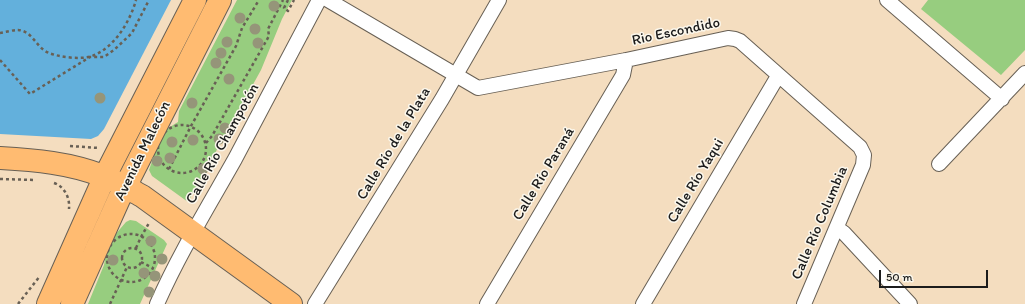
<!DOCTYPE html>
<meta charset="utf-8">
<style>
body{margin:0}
#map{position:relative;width:1025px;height:304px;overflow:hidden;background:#f4ddbf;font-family:Itim,sans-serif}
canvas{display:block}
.scale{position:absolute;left:879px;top:270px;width:109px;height:18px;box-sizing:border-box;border:2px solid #1c1c1c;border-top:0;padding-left:5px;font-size:12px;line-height:14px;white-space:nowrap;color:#1c1c1c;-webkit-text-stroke:3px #fbf7ec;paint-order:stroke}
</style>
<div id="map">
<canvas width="1025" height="304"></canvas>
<div class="scale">50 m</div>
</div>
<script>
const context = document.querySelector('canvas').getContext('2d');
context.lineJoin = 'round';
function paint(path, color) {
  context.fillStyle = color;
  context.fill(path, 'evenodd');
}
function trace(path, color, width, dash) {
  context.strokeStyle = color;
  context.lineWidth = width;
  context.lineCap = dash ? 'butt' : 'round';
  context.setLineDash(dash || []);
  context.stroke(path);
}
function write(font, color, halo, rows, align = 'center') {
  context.font = font + ' Itim,sans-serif';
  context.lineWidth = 3;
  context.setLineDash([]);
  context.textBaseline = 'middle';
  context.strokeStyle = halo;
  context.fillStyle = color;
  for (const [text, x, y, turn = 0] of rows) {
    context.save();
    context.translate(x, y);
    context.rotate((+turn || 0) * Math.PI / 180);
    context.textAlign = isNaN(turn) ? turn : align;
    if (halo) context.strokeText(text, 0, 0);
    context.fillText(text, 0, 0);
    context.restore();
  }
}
const green = new Path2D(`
 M237,0H292L282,19L261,70L188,202L152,176L149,170C158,148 154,135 178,122L179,111Z
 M928,0H1025V50L1001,75L921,9Z
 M130,220L136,221L164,240L167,244L140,304H88L104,265L106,255L114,236L126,222Z`);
const water = new Path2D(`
 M0,0H171L104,129L98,136L91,139L0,134Z`);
const path = new Path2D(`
 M288,0L284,8L288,11L294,0
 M0,33C6,32 13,30 18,30C33,31 36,48 49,53C59,57 81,60 92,56C114,48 130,22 136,0
 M0,60L30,94L90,57H104L114,50L132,33L149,0
 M158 149a24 24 0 1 1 48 0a24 24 0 1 1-48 0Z
 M206,143L212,136L269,36L268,29L283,0
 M70,146L99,148
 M169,169L191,126L236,46L242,28L259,0
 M0,179L35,180
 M54,183C65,187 70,198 69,209
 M107 258a24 24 0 1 1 48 0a24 24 0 1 1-48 0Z
 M122 258a10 10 0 1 1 20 0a10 10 0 1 1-20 0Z
 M136,248L141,237L149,223
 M141,262L153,268
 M18,304L40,276
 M110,304L127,267`);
const street = new Path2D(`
 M328,0L478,88L626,60L728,38L735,39L740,41L860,147L864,155L863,165L804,304
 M887,0L1002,99
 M939,164L1025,73
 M837,228L844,233L910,304
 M157,304C179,254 208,207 235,159C263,106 291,53 319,0
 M315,304L442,99L499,0
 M487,304L623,75L626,60
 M643,304L778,76`);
const primary = new Path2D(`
 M0,158C35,160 70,163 103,176C117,181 129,189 142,196L291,304
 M48,304L105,176L195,0
 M72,304L119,199L220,0`);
const trees = [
 [274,6],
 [240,18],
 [255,29],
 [227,42],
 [258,43],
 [221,53],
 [216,63],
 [229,79],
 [100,98],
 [192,103],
 [225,128],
 [219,139],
 [193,140],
 [172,142],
 [170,158],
 [157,161],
 [203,169],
 [151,241],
 [162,259],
 [113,260],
 [144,273],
 [155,276],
 [149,292]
];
const streetNames = [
 ["Rio Escondido",676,32,-12],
 ["Calle Río Champotón",223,144,-61],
 ["Calle Río de la Plata",394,144,-59],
 ["Avenida Malecón",143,151,-64],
 ["Calle Río Paraná",544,174,-59],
 ["Calle Río Yaqui",696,181,-59],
 ["Calle Río Columbia",820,223,-67]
];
paint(green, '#97cd7f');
paint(water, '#63b0dc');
trace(street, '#686055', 16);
trace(primary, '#686055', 24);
trace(path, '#686055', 2.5, [3, 3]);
trace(street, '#fff', 14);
trace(primary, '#ffbb71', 22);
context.fillStyle = '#959579';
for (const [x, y] of trees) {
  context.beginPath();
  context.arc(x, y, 5.5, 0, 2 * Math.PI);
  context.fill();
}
write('15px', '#1c1c1c', '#fbf7ec', streetNames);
</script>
